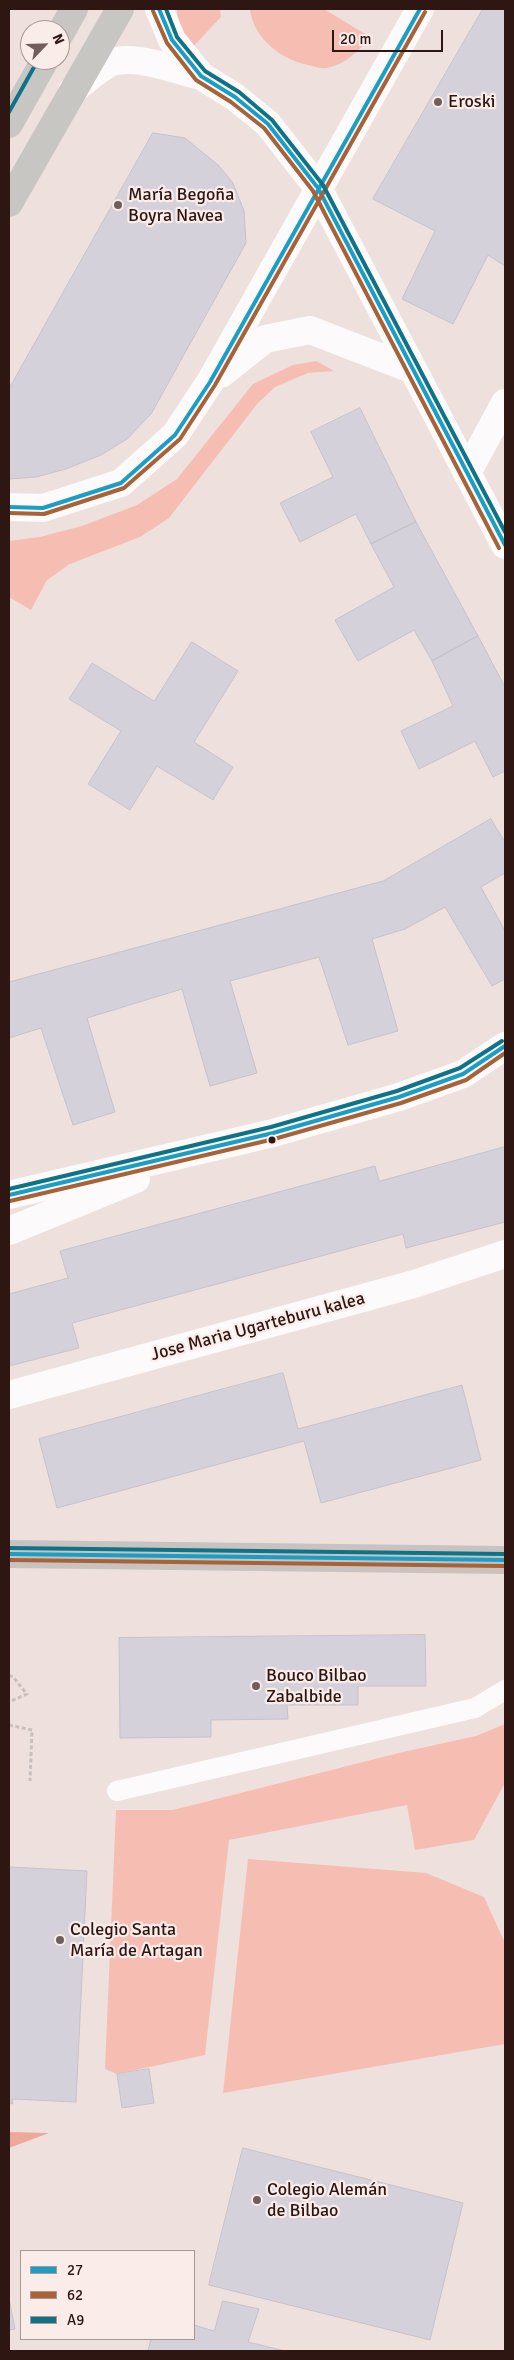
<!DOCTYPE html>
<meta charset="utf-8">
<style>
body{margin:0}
#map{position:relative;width:514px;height:2360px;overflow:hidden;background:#eee0dd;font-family:Signika,sans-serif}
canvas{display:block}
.frame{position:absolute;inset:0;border:10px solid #2e1713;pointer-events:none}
.legend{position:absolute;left:20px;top:2250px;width:175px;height:90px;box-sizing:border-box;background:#f9ece9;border:1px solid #a89793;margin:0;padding:6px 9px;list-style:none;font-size:15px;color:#2e1713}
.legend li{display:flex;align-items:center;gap:10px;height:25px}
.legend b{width:25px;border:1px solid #a89793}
.north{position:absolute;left:20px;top:20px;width:50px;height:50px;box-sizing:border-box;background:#f9ece9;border:1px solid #a89793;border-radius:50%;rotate:66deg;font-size:14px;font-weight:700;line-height:20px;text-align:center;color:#2e1713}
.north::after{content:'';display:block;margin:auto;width:18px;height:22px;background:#715d5a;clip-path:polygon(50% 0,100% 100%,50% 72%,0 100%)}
.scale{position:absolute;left:332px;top:30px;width:111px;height:22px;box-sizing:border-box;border:2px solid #2e1713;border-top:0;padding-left:6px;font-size:15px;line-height:18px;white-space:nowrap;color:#2e1713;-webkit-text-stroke:4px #f9ece9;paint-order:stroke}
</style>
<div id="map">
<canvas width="514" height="2360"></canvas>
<div class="frame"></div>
<ul class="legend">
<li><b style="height:6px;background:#1b9ec6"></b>27</li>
<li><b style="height:6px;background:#a76238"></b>62</li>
<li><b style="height:6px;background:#0f7387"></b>A9</li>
</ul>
<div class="north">N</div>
<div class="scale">20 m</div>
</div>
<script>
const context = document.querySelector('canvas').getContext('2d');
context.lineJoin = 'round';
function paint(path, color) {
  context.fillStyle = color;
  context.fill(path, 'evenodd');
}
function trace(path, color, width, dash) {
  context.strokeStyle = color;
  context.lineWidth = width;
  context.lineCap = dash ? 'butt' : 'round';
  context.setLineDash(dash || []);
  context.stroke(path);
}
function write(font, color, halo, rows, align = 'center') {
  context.font = font + ' Signika,sans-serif';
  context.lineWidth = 4.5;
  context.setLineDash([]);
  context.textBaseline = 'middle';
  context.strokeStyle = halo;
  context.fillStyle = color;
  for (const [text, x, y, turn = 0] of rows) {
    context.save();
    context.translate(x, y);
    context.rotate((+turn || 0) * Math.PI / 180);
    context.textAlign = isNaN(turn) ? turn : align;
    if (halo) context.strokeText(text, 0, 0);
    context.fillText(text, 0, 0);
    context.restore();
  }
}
const green = new Path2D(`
 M177,9H220L221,17L192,48L178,23Z
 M250,9H324L370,37C359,51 346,64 327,68C322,69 316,67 312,66C283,61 253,39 250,9Z
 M316,361L334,371L308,373L275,387L257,404L169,518L140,537L70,564L47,580L31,610L9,597V541L40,537L82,526L137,505L177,479L253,384L293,365Z
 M505,1724V1783L474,1840L415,1850L407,1805L229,1840L205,2055L117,2074L105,2069L116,1810H173L403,1752L476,1736Z
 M248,1859L426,1873L484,1897L505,1943V2044L223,2093Z`);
const forest = new Path2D(`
 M9,2132L49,2133L9,2148Z`);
const building = new Path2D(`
 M483,9H505V266L488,255L453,324L402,299L435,231L373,199Z
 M153,133L185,138L218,165L233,183L244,211L246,243L151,414L127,439L101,455L66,469L36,477L9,479V389Z
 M360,408L416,522L371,544L356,514L300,542L280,503L333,477L311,432Z
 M416,522L478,636L432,661L414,630L358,661L335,620L394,587L371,544Z
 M478,636L505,687V771L493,777L475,741L419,769L401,731L453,706L432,661Z
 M192,642L238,671L194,742L233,767L213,800L157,766L130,810L88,784L121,731L69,699L92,663L154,701Z
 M491,819L505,842V873L481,887L505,931V979L492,986L445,907L405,929L372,939L398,1031L348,1045L319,957L230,981L257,1073L210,1086L182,989L87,1018L115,1112L73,1125L41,1028L9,1038V982L383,881Z
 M505,1147V1222L406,1248L403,1234L72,1323L79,1348L9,1366V1294L68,1278L60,1251L375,1166L379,1181Z
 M283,1373L298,1429L462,1385L481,1460L321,1503L304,1441L57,1508L39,1439Z
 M425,1635L426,1686H358V1705H287L288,1719L211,1720V1737L120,1738L119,1638Z
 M9,1867L87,1871L76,2102L12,2099L13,2104L9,2103Z
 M149,2069L154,2103L122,2108L117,2074Z
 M243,2148L463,2203L430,2340L209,2285Z
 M9,2299L15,2329L9,2330Z
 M223,2301L259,2309L248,2342L285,2351H148L151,2339H194V2325L214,2331Z`);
const path = new Path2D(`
 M9,1675L13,1677L27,1694L9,1702
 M9,1725L32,1730L30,1781`);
const lane = new Path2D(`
 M117,1791L475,1708L505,1690`);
const street = new Path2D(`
 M159,9L172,40L201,76L235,97L268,124L318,188L505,545
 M72,91C84,82 97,69 110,63C133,53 178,71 201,76
 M221,374L265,339L310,330L411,369
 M467,473L505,403
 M9,507L43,508L121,483L175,435L210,382L420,9
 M9,1195L273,1133L399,1097L463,1074L505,1046
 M9,1231L136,1179
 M9,1395L414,1284L505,1254`);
const secondary = new Path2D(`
 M9,1554L505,1560`);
const primary = new Path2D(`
 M60,34L74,9
 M9,124L45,60
 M9,203L120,9`);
const bus1 = new Path2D(`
 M159,9L172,40L201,76L235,97L268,124L318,188L505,545
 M9,507L43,508L121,483L175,435L210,382L420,9
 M9,1195L273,1133L399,1097L463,1074L505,1046
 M9,1554L505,1560`);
const bus2 = new Path2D(`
 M153,11L167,43L196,80L231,102L264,128L313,191L499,548
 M9,513L44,514L124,488L180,439L215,385L425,12
 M10,1201L274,1139L401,1103L466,1080L505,1053
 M9,1560L505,1566`);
const bus3 = new Path2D(`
 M166,9L177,37L205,71L239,92L272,120L323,185L505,532
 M9,112L38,60
 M9,1189L271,1127L397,1091L460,1068L502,1041
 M9,1548L505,1554`);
const markers = [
 [438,102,5,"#715d5a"],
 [118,205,5,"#715d5a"],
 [272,1140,4.5,"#2e1713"],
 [256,1686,5,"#715d5a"],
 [60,1940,5,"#715d5a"],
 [257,2200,5,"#715d5a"]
];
const poiNames = [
 ["Eroski",448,102],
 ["María Begoña",128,195],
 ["Boyra Navea",128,216],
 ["Bouco Bilbao",266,1676],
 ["Zabalbide",266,1697],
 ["Colegio Santa",70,1930],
 ["María de Artagan",70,1951],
 ["Colegio Alemán",267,2190],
 ["de Bilbao",267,2211]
];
const streetNames = [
 ["Jose Maria Ugarteburu kalea",258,1327,-15]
];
paint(green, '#f6beb3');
paint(forest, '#eea799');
paint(building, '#d5d1da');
trace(building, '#c5c2cb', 1);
trace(path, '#c8c0bf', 3, [4, 2.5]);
trace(lane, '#fcfafa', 20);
trace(street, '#fcfafa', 28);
trace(secondary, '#c8c3c0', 28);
trace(primary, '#c8c6c2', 28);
trace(bus1, '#1b9ec6', 4);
trace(bus2, '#a76238', 4);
trace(bus3, '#0f7387', 4);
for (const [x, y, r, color] of markers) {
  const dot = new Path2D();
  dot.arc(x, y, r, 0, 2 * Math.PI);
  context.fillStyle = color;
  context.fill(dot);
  trace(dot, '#f9ece9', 2);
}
write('18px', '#2e1713', '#f9ece9', poiNames, 'left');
write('18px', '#2e1713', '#f9ece9', streetNames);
</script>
